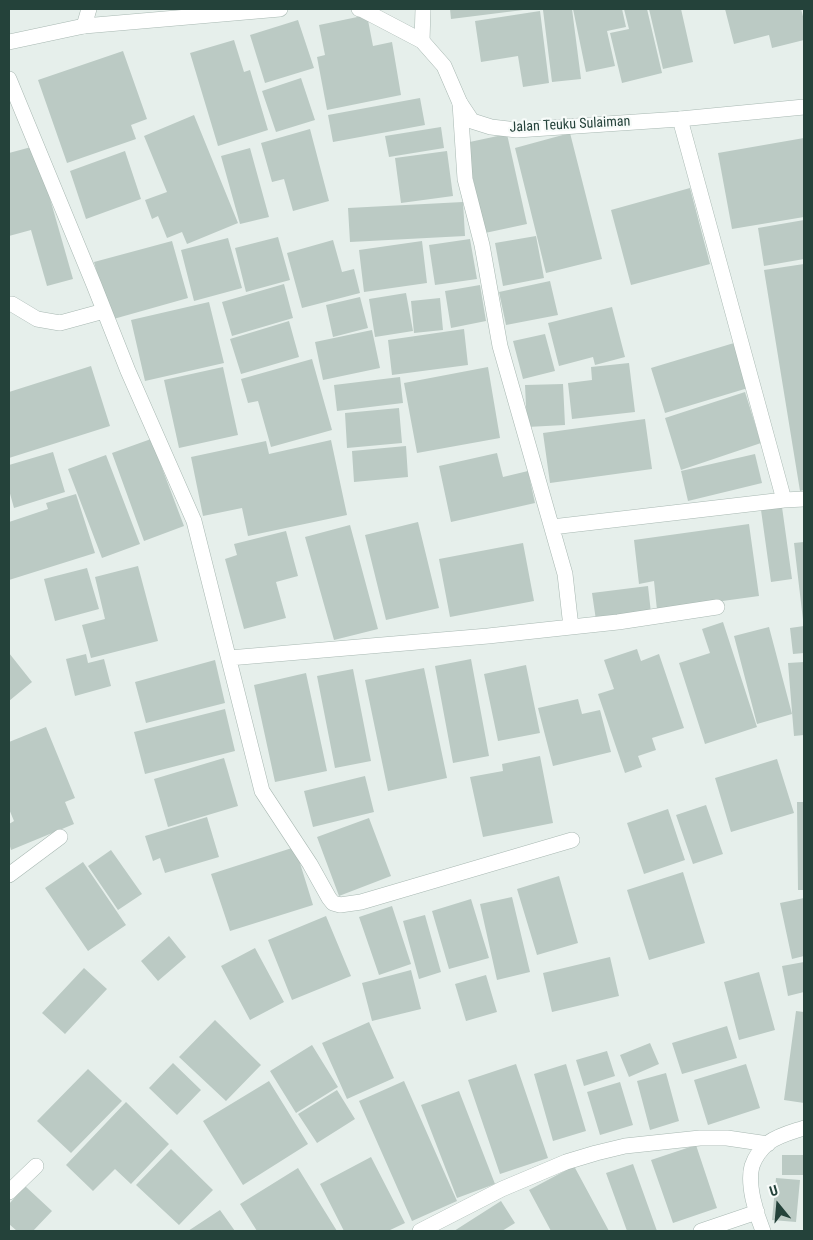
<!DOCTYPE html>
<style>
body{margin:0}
#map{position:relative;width:813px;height:1240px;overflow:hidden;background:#e6efeb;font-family:"Roboto Condensed",sans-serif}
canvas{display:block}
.frame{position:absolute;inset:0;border:10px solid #24423a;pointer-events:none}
.north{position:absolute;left:753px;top:1180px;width:50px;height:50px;-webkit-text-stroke:4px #f7fbf9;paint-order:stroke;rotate:343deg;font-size:14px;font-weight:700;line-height:20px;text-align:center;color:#24423a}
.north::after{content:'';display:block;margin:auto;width:18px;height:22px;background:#24423a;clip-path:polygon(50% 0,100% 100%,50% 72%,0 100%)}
</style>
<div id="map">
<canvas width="813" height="1240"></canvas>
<div class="frame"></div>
<div class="north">U</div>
</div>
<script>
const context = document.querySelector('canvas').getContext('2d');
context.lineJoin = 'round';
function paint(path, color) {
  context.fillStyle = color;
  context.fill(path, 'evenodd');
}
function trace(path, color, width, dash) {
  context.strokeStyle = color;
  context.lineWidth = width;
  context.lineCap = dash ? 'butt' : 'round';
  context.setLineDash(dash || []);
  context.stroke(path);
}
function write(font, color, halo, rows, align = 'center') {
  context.font = font + ' "Roboto Condensed",sans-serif';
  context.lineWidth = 4.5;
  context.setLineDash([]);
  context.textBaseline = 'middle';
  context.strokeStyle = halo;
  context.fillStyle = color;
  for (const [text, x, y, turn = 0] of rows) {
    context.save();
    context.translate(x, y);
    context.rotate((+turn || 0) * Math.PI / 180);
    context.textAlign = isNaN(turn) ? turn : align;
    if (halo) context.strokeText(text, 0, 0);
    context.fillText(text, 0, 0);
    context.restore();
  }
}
const building = new Path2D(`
 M450,9H523V10L451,19Z
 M550,9H572L581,79L552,82L543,10Z
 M573,9H622L626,27L607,31L615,66L586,72Z
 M624,9H647L662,73L622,83L610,33L629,29Z
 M649,9H681L693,62L663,69Z
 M725,9H801L804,20V40L772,48L769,35L734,44Z
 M540,11L549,83L523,87L518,56L481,62L475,21Z
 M367,15L373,46L392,42L401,95L327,110L317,57L325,55L319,25Z
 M298,20L314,68L265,83L250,35Z
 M234,40L244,72L250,70L268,130L218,146L190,53Z
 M123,51L147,119L131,125L136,139L67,163L38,80Z
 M301,78L315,120L276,132L262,91Z
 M420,98L425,125L333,142L328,115Z
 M194,115L238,223L187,244L182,232L167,238L158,216L152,219L145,200L167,192L144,136Z
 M441,127L444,148L389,157L385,136Z
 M310,129L329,201L293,211L284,179L272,182L261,143Z
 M570,133L602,259L546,273L515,148Z
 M507,134L527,224L485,233L465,143Z
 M804,138V217L732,229L718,153Z
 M35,146L73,279L47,286L31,230L9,236V153Z
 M250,148L269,217L240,224L221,156Z
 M125,151L141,199L86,219L70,171Z
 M447,151L453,196L401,203L395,158Z
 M690,188L710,264L631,285L611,210Z
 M463,202L465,236L350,242L348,208Z
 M804,220V259L764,266L758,228Z
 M536,236L544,278L503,286L495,243Z
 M278,237L290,280L246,292L235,248Z
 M228,238L242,288L194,301L181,250Z
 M470,239L477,279L435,285L429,245Z
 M333,240L342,272L354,269L360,293L302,308L287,253Z
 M172,241L188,298L110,320L94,262Z
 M422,241L427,283L364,292L359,250Z
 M804,264V490L800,491L764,270Z
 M550,281L558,315L506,325L499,292Z
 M284,284L293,318L232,336L222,302Z
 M480,285L486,321L451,328L445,291Z
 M406,293L413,331L375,337L369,299Z
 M360,297L368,328L333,337L326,305Z
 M440,298L443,330L414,333L411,301Z
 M209,302L224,363L145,381L131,320Z
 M612,307L625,357L595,365L593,357L559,366L548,323Z
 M289,321L299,357L241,374L230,339Z
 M464,329L468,365L392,375L388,340Z
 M372,330L380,368L323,380L315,342Z
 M545,334L555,371L523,379L513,341Z
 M734,343L748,388L665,413L651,368Z
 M312,359L332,430L271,447L258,401L248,403L241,379Z
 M629,363L635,412L572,419L568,383L592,380L591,367Z
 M91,366L110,426L9,458V392Z
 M223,367L238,435L179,448L164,380Z
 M488,367L500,438L417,453L404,383Z
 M400,377L403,403L337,411L334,385Z
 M563,384L565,425L527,427L525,385Z
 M745,392L761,443L681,470L665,418Z
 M399,408L402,443L347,448L345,413Z
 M645,419L652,469L550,483L543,433Z
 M151,439L184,526L144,541L112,453Z
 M331,440L347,515L248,536L242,508L203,516L191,457L266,441L269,454Z
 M406,446L408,477L354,482L352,451Z
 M53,452L65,492L14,508L9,490V465Z
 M497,453L503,477L528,471L535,503L451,522L439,466Z
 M755,454L762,483L688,501L681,471Z
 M106,455L140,544L102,558L68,469Z
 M76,494L95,553L9,580V522L48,509L46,503Z
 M782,507L792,579L771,582L761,510Z
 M418,522L439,608L386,620L365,535Z
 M749,524L759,596L657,610L654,581L639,584L634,540Z
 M350,525L378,629L334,640L305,537Z
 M286,531L298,576L276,582L286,618L244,629L225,559L237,555L234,544Z
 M804,542V620H803L794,543Z
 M523,543L534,601L450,617L439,559Z
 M138,566L158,641L91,658L82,625L105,619L95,577Z
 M87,568L99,609L55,621L44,579Z
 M648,586L651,613L596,620L592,593Z
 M723,622L757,727L705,744L679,663L710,653L702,629Z
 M804,626V653L793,654L790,628Z
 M769,627L792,714L757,724L734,636Z
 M637,649L641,661L659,654L684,728L652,738L656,750L638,756L642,767L625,773L598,694L614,689L604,660Z
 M9,653L32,682L9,701Z
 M86,654L88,663L104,659L111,686L75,696L66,659Z
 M471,659L489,756L453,763L435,666Z
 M215,660L225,703L146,723L135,682Z
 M804,662V735L794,736L788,663Z
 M526,665L540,733L498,741L484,674Z
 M424,668L447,778L388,791L365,680Z
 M353,669L371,761L335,768L317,676Z
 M306,673L327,771L275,782L254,685Z
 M578,699L582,714L600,710L611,752L553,766L538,708Z
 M225,709L235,751L145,774L134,732Z
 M46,727L75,798L65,802L74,824L11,850L9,843V824L14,821L9,809V742Z
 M540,756L553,823L483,837L470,777L503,771L502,764Z
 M224,758L238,806L168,827L154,779Z
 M777,759L794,813L731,832L715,778Z
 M365,776L374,812L313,827L304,791Z
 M797,802H804V890H798Z
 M706,805L723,854L693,864L676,815Z
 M668,809L685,860L644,874L627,823Z
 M207,817L219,857L165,873L160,858L153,861L145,836Z
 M369,818L391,876L339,896L317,837Z
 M295,847L313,905L230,931L211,874Z
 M111,850L142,894L118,910L88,866Z
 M83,862L126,925L88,951L45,888Z
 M683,872L705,943L649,960L627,890Z
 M559,876L578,943L537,955L517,889Z
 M512,897L530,972L497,980L480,904Z
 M804,898V956L792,959L780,903Z
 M471,899L489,958L449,969L432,911Z
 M392,906L411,964L379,975L359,917Z
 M425,915L441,972L419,979L403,921Z
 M326,916L351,976L292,1000L268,940Z
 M169,936L186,957L158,981L141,961Z
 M255,948L284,1002L250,1020L221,966Z
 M610,957L619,996L552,1012L543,973Z
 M804,962V992L788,996L782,966Z
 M84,968L107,989L65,1034L42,1013Z
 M411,970L421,1009L372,1021L362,983Z
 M759,972L775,1030L739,1040L724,982Z
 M486,975L497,1012L466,1021L455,984Z
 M796,1011L804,1012V1103L784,1100Z
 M215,1020L261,1065L226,1101L179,1057Z
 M369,1022L394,1078L347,1099L322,1043Z
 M727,1026L737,1058L682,1074L672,1043Z
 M650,1043L659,1064L629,1077L620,1055Z
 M312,1045L338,1087L296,1113L270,1071Z
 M607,1051L615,1076L584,1086L576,1060Z
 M173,1063L201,1090L177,1115L149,1088Z
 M516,1064L548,1158L500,1174L468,1080Z
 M566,1064L586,1131L553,1141L534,1074Z
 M746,1064L760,1108L708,1125L694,1080Z
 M88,1069L122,1101L71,1153L37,1121Z
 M666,1073L679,1121L650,1130L637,1081Z
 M269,1081L308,1144L243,1185L203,1121Z
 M404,1081L457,1201L412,1221L359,1101Z
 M620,1082L633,1125L600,1135L587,1092Z
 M337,1090L355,1119L317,1143L298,1114Z
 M459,1091L495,1184L457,1198L421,1105Z
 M126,1102L169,1144L131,1184L115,1169L93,1191L66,1165Z
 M696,1145L717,1208L673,1223L651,1160Z
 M171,1149L213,1190L179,1225L136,1185Z
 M782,1155H804V1175H782Z
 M371,1157L405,1223L388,1231H344L320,1184Z
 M633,1164L657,1231H627L606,1173Z
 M574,1166L609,1231H551L529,1190Z
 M298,1168L337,1231H257L240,1204Z
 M776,1178L800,1180L796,1222L772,1220Z
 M25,1186L52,1211L33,1231H17L9,1224V1204Z
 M501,1201L515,1223L502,1231H454Z
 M220,1210L235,1231H188Z`);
const minor = new Path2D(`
 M84,26L89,9
 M422,41L423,9
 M9,79L94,285L128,371L194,521L262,791L310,864L329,898L333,903L340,905L361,902L572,840
 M680,119L784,500
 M9,304H12L37,319L60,323L104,311
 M552,527L784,500L804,499
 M571,627L618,622L717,607
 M229,658L488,636L571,627L565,574L500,346L482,245L465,179L460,103
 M9,875L60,837
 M9,1192L36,1166
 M420,1231L502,1189L566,1162L596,1153L625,1146L700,1138H727L768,1144
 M701,1231L757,1212
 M763,1231C756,1214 747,1184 752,1166C755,1157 761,1149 768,1143C779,1135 792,1132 804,1128`);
const tertiary = new Path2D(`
 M359,9L363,10L422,41L444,66L460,103L472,121L491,127L517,130L680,119L804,107
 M9,42L84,26L280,9`);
const streetNames = [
 ["Jalan Teuku Sulaiman",570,125,-3]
];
paint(building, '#bbcac4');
trace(minor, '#a8b8b2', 16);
trace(tertiary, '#a8b8b2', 16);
trace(minor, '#fff', 15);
trace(tertiary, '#fff', 15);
write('14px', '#24423a', '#f7fbf9', streetNames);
</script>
